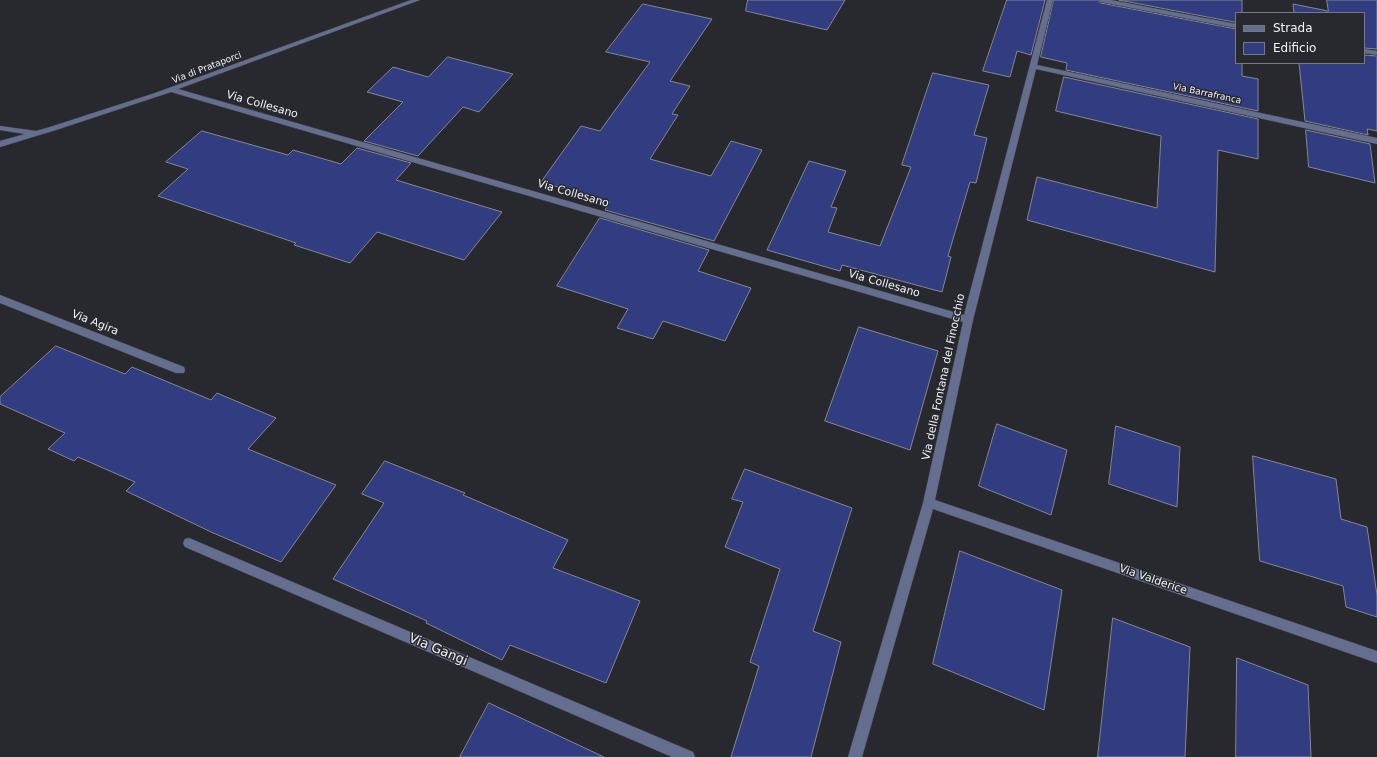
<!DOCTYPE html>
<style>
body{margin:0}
#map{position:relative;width:1377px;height:757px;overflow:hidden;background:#27292f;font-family:"DejaVu Sans",sans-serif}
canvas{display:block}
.legend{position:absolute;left:1235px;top:12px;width:130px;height:52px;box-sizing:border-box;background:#27292f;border:1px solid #78797f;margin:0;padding:5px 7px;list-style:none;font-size:12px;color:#f1f2f7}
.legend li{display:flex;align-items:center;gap:8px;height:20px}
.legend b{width:20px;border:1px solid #78797f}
</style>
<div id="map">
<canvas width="1377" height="757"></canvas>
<ul class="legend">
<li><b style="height:5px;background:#656e8e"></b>Strada</li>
<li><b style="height:11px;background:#313d80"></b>Edificio</li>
</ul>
</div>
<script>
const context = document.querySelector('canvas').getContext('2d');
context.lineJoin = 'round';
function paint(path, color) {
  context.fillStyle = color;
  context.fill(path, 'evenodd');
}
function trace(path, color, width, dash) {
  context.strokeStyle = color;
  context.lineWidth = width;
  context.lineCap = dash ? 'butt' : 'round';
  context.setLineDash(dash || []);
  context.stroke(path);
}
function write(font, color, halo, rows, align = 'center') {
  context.font = font + ' "DejaVu Sans",sans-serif';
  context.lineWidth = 3;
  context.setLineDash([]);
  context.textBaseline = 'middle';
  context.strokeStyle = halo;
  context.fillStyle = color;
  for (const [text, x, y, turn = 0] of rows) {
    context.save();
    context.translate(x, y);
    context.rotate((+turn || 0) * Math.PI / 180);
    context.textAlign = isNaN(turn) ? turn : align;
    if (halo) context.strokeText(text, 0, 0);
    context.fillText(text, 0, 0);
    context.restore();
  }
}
const building = new Path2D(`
 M748,0H845L827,30L746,11Z
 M1007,0H1045L1031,55L1017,51L1010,77L983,71Z
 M1054,0H1097L1101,3L1236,29V63H1242V76L1258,79V111L1066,70L1067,63L1041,57Z
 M1119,0H1242V13H1236V22Z
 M1327,0H1377V49L1364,48V13H1294L1293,4L1328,11Z
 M643,4L712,19L670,81L690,86L672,114L678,115L650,159L711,176L731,141L762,150L714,241L605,210L610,202L541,182L581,126L600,131L650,62L606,52Z
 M1364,55L1377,56V131L1367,129L1368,135L1305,121L1299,63H1364Z
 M448,57L513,74L479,112L463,107L418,156L364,141L403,102L367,92L393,67L428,77Z
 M933,73L989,85L974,135L987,138L976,183L970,182L948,256L951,257L942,292L842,265L840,271L767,250L809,161L846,171L831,207L837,208L828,232L880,246L911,167L902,165Z
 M1064,77L1258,119V159L1218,150L1215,272L1027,220L1037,177L1157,208L1161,136L1056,111Z
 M1306,130L1370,144L1375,183L1309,167Z
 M202,131L288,155L293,150L341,164L357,148L411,163L396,180L502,212L464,260L377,232L350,263L294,245L296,243L158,196L188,169L166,162Z
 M600,218L709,250L698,271L751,288L725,341L663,321L653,339L617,328L628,309L557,286Z
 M859,327L938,351L910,450L825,421Z
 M56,346L125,374L132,367L211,400L217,393L276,418L248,449L336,485L281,562L211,532L126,491L135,482L78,457L74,461L48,449L65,433L0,404V397Z
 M997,424L1067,450L1051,515L979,486Z
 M1116,426L1180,447L1177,507L1109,484Z
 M1253,456L1336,479L1341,519L1367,527L1377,595V617L1346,607L1343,586L1260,561Z
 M385,461L465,493L463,495L568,540L553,568L640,601L606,683L510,645L502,660L426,623L427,621L333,579L384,503L362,494Z
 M745,469L852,508L813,631L841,642L811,757H731L759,666L750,662L780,569L725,547L743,502L732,499Z
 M960,551L1062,590L1044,710L933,664Z
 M1113,618L1190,647L1185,757H1098Z
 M1237,658L1308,685L1311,757H1236Z
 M489,703L604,757H460Z`);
const minor = new Path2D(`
 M411,0H420L178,89L964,315L1047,0H1053L1037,65L1377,138V144L1036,69L973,320L935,500L1377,651V663L933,509L862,757H848L923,503L963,322L171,92L56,130L0,147V141L25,134L0,130V126L36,131L50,127L155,93Z
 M1098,0H1111L1236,24V28L1101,2Z
 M1364,49L1377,51V55L1364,53Z
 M0,295L184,367L185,370L184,373H176L0,303Z
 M189,538L693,752L695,757H672L185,547L183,543L185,539Z`);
const farStreetnames = [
 ["Via di Prataporci",207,68,-21],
 ["Via Barrafranca",1207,94,12]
];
const streetNames = [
 ["Via Collesano",262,105,16],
 ["Via Collesano",573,194,16],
 ["Via Collesano",884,284,16],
 ["Via Agira",95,323,22],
 ["Via della Fontana del Finocchio",944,377,-78],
 ["Via Valderice",1153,580,19]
];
const nearStreetnames = [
 ["Via Gangi",438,650,23]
];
paint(building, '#313d80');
trace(building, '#85888f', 1);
trace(minor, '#43454b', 1);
paint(minor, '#656e8e');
write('9px', '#f1f2f7', '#27292f', farStreetnames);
write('11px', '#f1f2f7', '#27292f', streetNames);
write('13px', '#f1f2f7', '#27292f', nearStreetnames);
</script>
